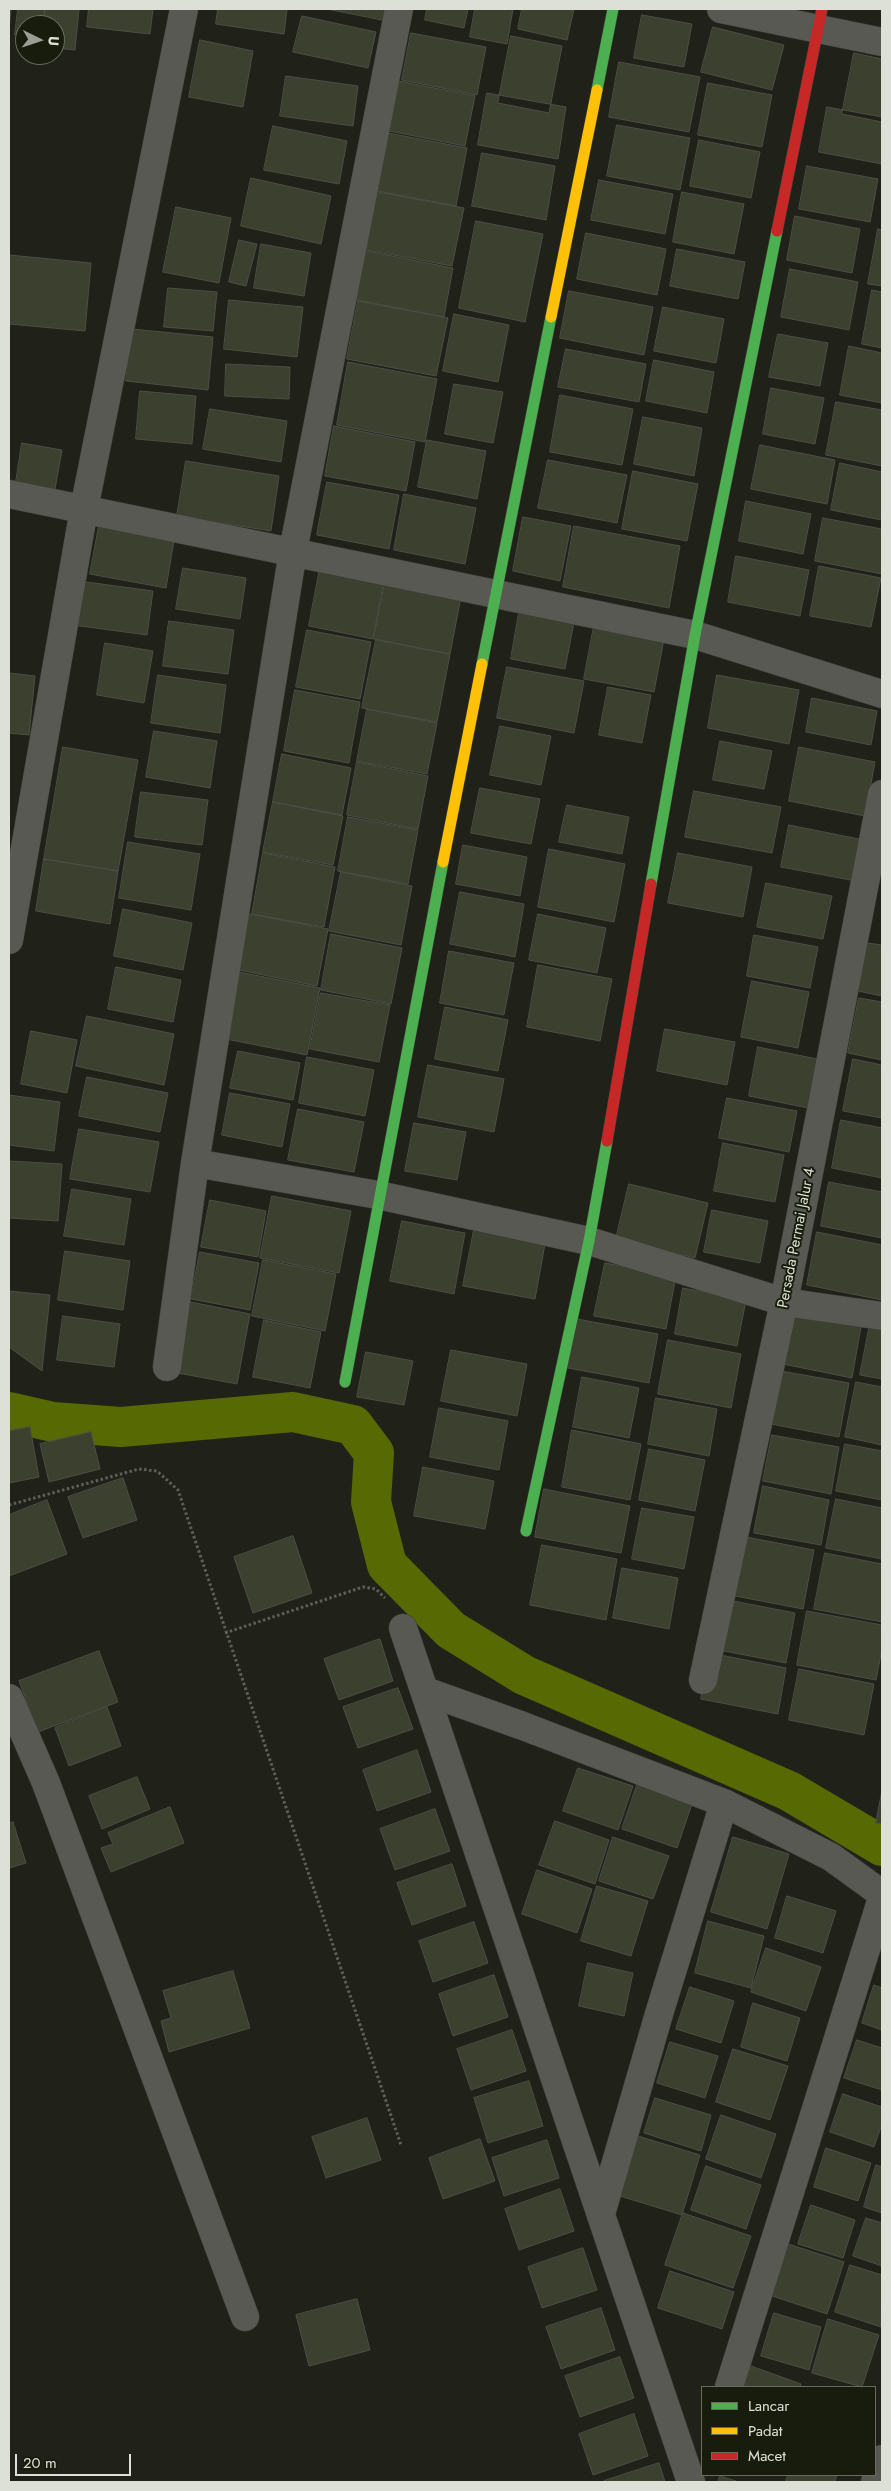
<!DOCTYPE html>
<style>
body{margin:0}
#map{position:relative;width:891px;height:2491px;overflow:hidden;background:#20221a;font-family:Jost,sans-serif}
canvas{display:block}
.frame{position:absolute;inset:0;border:10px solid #dde0d6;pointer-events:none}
.legend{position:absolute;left:701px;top:2386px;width:175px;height:90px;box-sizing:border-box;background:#181c0d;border:1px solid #676a5d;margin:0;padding:6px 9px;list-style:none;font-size:15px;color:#dde0d6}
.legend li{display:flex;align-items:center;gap:10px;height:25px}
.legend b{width:25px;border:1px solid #676a5d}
.north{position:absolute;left:15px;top:15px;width:50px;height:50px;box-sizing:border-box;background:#181c0d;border:1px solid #676a5d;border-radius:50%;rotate:94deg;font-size:14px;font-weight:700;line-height:20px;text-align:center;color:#dde0d6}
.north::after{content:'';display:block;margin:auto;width:18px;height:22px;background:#9b9e94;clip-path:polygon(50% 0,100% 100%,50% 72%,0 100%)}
.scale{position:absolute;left:15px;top:2454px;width:116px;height:22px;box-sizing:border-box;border:2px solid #dde0d6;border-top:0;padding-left:6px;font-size:15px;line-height:18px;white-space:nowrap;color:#dde0d6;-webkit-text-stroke:4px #181c0d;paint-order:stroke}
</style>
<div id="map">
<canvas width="891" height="2491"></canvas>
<div class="frame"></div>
<ul class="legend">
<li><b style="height:6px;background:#4caf50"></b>Lancar</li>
<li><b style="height:6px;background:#ffc107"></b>Padat</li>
<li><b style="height:6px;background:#c62828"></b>Macet</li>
</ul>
<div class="north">U</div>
<div class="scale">20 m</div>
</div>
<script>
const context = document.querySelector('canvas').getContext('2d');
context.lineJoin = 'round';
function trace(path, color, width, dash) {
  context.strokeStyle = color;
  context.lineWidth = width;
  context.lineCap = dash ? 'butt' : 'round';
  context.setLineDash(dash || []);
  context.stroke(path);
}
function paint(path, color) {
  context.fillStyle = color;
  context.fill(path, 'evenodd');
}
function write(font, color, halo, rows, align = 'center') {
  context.font = font + ' Jost,sans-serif';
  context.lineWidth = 4;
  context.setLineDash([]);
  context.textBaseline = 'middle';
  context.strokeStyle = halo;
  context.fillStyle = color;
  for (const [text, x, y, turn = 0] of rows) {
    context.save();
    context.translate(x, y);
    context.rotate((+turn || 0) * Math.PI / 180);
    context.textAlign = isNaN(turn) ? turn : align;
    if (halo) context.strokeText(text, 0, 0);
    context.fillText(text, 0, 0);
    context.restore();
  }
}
const canal = new Path2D(`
 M9,1412L53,1422L121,1427L293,1412L353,1425L374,1453L371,1502L387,1565L451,1630L524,1675L789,1791L882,1846`);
const building = new Path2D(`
 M9,9H11L9,31Z
 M18,9H45L44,25H25V36L15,35Z
 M45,9H79L75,50L55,48V25H44Z
 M89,9H153L150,34L87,27Z
 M218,9H287L284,34L216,24Z
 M327,9H386L384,20Z
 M427,9H468L464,28L425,20Z
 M475,9H513L507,44L470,37Z
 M522,9H574L567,40L518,29Z
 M642,15L692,24L684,67L634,58Z
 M302,16L376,32L368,68L293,52Z
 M713,27L784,45L772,90L701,72Z
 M411,33L486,47L477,95L402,80Z
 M511,36L562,46L549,113L498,103Z
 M200,40L253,51L243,107L189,97Z
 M854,53L882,59V122L842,114Z
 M619,62L700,77L689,132L609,117Z
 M286,76L358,86L353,126L280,116Z
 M399,81L475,96L465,146L389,131Z
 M708,83L772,95L762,147L698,135Z
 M487,93L566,107L558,159L478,145Z
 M827,107L882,117V164L819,152Z
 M617,125L690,138L680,190L607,176Z
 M273,126L347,141L339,184L264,170Z
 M388,133L467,148L456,206L378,191Z
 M699,140L760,152L751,198L690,186Z
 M482,153L555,166L546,220L472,206Z
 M807,166L878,179L870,222L799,209Z
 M251,178L331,196L321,244L241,226Z
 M599,180L673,194L665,234L591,220Z
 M378,192L464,208L452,266L367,250Z
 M682,192L744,204L734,254L673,242Z
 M176,207L231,218L219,283L163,272Z
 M795,216L860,229L852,273L787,260Z
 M476,221L543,234L525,322L459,308Z
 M878,229L882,230V286L868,284Z
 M586,233L666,249L657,295L577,279Z
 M239,240L257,244L246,286L229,282Z
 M261,244L311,253L304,296L254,288Z
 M677,249L745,262L738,299L670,286Z
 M366,251L453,268L444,317L357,300Z
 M9,255L91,263L85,331L9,324Z
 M790,269L858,282L849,330L781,317Z
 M168,288L217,292L213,331L164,327Z
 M872,290L882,292V348L862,344Z
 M569,291L653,307L644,355L560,338Z
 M229,300L303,307L297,357L224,349Z
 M358,301L448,318L436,376L347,359Z
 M663,307L724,319L716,363L654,351Z
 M454,314L509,325L498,382L443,371Z
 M132,329L213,337L208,390L126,381Z
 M778,334L828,343L820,386L769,377Z
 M849,346L882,353V403L840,395Z
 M566,349L646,364L639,402L558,387Z
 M654,360L714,372L707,413L646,401Z
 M348,362L437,379L425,442L337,425Z
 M226,364L290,367L289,399L225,396Z
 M454,384L503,392L493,443L445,434Z
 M771,388L824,398L815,444L763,434Z
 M140,391L196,396L192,444L136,439Z
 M560,395L633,409L622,465L550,452Z
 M836,402L882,410V466L826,455Z
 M210,409L287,421L281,462L203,449Z
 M643,417L702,428L694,476L634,464Z
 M334,426L415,442L406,491L325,476Z
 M427,440L486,451L477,499L418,487Z
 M22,443L62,450L55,489L16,482Z
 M760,445L835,460L827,504L751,489Z
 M548,460L627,475L617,523L538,508Z
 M186,461L279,476L271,531L177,516Z
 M840,463L882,472V520L831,510Z
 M633,471L698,484L687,541L622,529Z
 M327,482L399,495L389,549L317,535Z
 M404,494L476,508L465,564L394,550Z
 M746,501L811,514L803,554L739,541Z
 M523,517L571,526L560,581L513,571Z
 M823,518L882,529V574L815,561Z
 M99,526L174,540L166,588L90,574Z
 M574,526L680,546L669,608L563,587Z
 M736,556L809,570L800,616L728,602Z
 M819,566L881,578L871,627L810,616Z
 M183,568L246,578L240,619L176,609Z
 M320,568L384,580L373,639L309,626Z
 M79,581L153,591L147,635L73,625Z
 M385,583L461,597L450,654L374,639Z
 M520,607L575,617L565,669L511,659Z
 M169,621L234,630L228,674L163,666Z
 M594,626L664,639L654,692L584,679Z
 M307,630L371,642L360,699L296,687Z
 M376,640L450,654L437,722L362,708Z
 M105,643L153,651L144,703L97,695Z
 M507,667L584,681L574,733L497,718Z
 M9,673L35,676L29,735L9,733Z
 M158,675L226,685L220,733L151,723Z
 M717,675L799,690L789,744L708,728Z
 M608,687L651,695L642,743L599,735Z
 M295,690L360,702L349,763L284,751Z
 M812,698L877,711L871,745L806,732Z
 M367,709L437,723L427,774L357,761Z
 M500,726L551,736L541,785L490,775Z
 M154,731L217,741L210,788L146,777Z
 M720,741L772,751L764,789L713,780Z
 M63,747L138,760L118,871L44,859Z
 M799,747L875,762L865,816L789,801Z
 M282,754L351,768L342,815L273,802Z
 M357,762L428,776L418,829L347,815Z
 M480,788L540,799L531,844L471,833Z
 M694,791L781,807L772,853L685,837Z
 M141,792L208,800L202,845L135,837Z
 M273,802L343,816L333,865L263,852Z
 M567,805L629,817L622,854L559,842Z
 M348,817L418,830L408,884L338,871Z
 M789,825L864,840L856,881L781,867Z
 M128,842L200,854L191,910L119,898Z
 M463,845L527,857L520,896L456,884Z
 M549,849L625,864L614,922L538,907Z
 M263,853L335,867L324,927L252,914Z
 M678,853L752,867L743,917L668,903Z
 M44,859L118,871L110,924L36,911Z
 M341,872L412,886L401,945L329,931Z
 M766,883L832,896L823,939L757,927Z
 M460,892L524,904L515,957L450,944Z
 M123,909L192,923L183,970L114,956Z
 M250,914L328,929L317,986L239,970Z
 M538,914L606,928L597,973L529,960Z
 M331,934L402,948L391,1004L321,990Z
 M754,935L818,947L810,988L747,976Z
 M867,943L882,945V996L858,991Z
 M449,951L514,963L504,1015L440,1003Z
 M538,965L612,979L600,1041L527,1027Z
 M116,967L181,980L173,1022L108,1009Z
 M239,972L320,988L307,1055L226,1039Z
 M752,981L809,992L798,1048L741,1037Z
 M321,993L390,1005L379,1062L310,1049Z
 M859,998L882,1002V1060L848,1053Z
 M445,1007L508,1020L498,1071L435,1059Z
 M87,1016L174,1034L164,1085L76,1066Z
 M665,1029L735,1042L727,1085L657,1071Z
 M31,1031L77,1040L67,1093L21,1084Z
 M758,1047L817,1059L808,1108L749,1096Z
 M238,1051L300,1063L293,1100L230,1088Z
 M307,1057L374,1070L365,1116L299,1103Z
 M853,1059L882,1065V1118L843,1111Z
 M428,1065L504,1079L494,1132L418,1117Z
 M87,1077L168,1093L160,1132L79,1116Z
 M230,1093L290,1104L282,1147L222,1135Z
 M9,1095L60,1102L54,1151L9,1145Z
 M727,1098L797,1111L789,1152L719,1138Z
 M298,1109L364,1122L354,1172L288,1160Z
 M841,1120L882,1128V1178L832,1168Z
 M414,1123L466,1132L457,1180L405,1171Z
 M79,1129L159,1142L150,1192L70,1179Z
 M723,1143L784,1155L775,1202L714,1191Z
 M9,1161L62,1164L58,1221L9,1218Z
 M829,1182L882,1192V1238L821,1226Z
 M629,1184L708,1203L695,1258L616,1239Z
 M72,1189L131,1199L124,1245L64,1236Z
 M272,1196L351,1211L339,1273L260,1258Z
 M210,1200L266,1211L258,1257L201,1247Z
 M712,1210L768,1221L760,1263L704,1252Z
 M402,1221L465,1233L454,1294L390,1281Z
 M474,1230L545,1244L535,1299L463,1286Z
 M817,1232L882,1245V1300L807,1285Z
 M65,1251L130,1261L123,1310L58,1300Z
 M200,1252L259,1263L250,1310L191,1299Z
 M263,1260L336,1274L325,1331L252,1316Z
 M605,1263L676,1276L666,1329L594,1316Z
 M683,1288L746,1300L737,1346L675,1334Z
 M9,1291L50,1295L42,1371L9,1347Z
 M191,1302L250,1314L237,1384L178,1373Z
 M792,1313L861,1327L852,1378L783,1364Z
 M63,1316L120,1324L114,1367L57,1360Z
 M577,1319L658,1334L649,1383L568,1368Z
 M264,1320L321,1332L310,1388L253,1377Z
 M870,1324L882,1326V1379L860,1375Z
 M668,1340L741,1354L731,1408L658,1394Z
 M451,1350L527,1364L517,1416L441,1401Z
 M366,1352L413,1361L404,1405L357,1397Z
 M781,1371L849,1383L839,1437L771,1424Z
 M582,1377L639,1388L629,1438L573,1427Z
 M856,1382L882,1387V1445L845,1437Z
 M656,1398L717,1409L709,1456L648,1444Z
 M439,1408L508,1421L499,1470L430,1457Z
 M30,1427L39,1477L9,1483V1431Z
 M572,1430L641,1444L630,1500L562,1487Z
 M91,1432L100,1469L49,1482L40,1444Z
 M772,1435L839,1447L831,1494L763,1481Z
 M845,1444L882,1451V1500L836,1491Z
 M649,1449L705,1460L695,1511L639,1500Z
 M423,1467L494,1481L485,1529L414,1516Z
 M123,1478L137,1520L83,1538L68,1497Z
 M763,1486L829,1500L821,1545L754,1533Z
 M544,1489L630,1506L621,1553L535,1537Z
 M836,1499L882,1508V1559L826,1548Z
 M47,1500L67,1554L9,1576V1515Z
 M642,1508L694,1517L684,1569L632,1559Z
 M293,1536L312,1593L253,1613L234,1557Z
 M741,1536L814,1550L803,1609L730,1595Z
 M542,1545L617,1559L606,1620L530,1605Z
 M825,1553L882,1564V1622L814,1609Z
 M622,1568L678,1578L669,1629L613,1618Z
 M723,1599L795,1613L786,1663L714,1649Z
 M807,1611L882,1625V1649L876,1680L797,1665Z
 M380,1639L393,1681L339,1700L324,1659Z
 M99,1651L118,1702L38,1732L19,1681Z
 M710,1653L786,1668L778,1714L701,1699Z
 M799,1669L874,1684L864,1735L789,1720Z
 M398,1688L413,1729L358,1748L343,1707Z
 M107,1707L121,1746L69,1766L55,1728Z
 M417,1750L431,1792L377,1811L363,1770Z
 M578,1768L633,1786L618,1830L563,1811Z
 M137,1777L150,1809L102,1829L89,1796Z
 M637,1785L692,1804L677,1848L622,1829Z
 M882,1791V1824L876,1823Z
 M170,1807L184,1843L111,1872L101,1848L113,1844L108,1833Z
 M435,1809L450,1851L395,1870L380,1829Z
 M555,1821L609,1840L595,1884L539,1865Z
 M13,1822L26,1863L9,1868V1824Z
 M613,1837L669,1856L653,1899L599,1881Z
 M733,1837L789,1854L767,1929L711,1912Z
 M452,1864L466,1906L412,1925L397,1883Z
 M537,1870L592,1889L577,1933L522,1914Z
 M597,1886L648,1901L631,1956L581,1941Z
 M787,1896L836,1911L823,1953L775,1938Z
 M708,1921L764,1936L751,1988L695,1973Z
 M474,1922L488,1963L433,1982L419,1941Z
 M766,1948L821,1967L806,2011L751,1992Z
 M588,1963L633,1973L624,2016L579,2006Z
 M233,1971L250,2028L169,2052L161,2021L171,2018L163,1991Z
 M494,1975L508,2017L453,2036L439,1994Z
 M874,1985L882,1988V2030L862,2023Z
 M690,1987L734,2001L721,2043L676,2029Z
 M753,2003L800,2018L787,2061L741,2047Z
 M512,2030L526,2071L471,2090L457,2049Z
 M857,2040L882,2048V2090L844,2078Z
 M670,2042L718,2056L705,2098L657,2083Z
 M733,2049L788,2066L770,2120L716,2102Z
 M529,2081L543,2126L488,2143L474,2098Z
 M843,2094L882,2107V2124L874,2147L830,2132Z
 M655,2098L711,2115L701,2151L644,2133Z
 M721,2115L776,2134L761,2178L706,2159Z
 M367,2118L381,2160L326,2178L312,2137Z
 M638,2136L700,2155L682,2215L620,2196Z
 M480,2139L495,2181L443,2199L429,2158Z
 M547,2140L559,2178L504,2196L492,2158Z
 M826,2148L871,2163L858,2201L814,2187Z
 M876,2165L882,2167V2213L864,2207Z
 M706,2166L761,2185L746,2229L691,2210Z
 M560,2189L574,2231L519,2250L505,2209Z
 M811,2205L855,2220L843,2258L798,2244Z
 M683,2213L751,2236L733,2288L665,2265Z
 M866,2218L882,2223V2266L853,2256Z
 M782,2242L844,2262L827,2314L766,2294Z
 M583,2248L597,2290L542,2308L528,2267Z
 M850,2265L882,2275L881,2327L835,2312Z
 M670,2271L734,2292L722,2329L658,2308Z
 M357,2299L370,2350L309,2366L296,2315Z
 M601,2308L615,2350L561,2369L546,2327Z
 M774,2313L821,2327L809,2370L761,2356Z
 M828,2319L879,2335L862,2387L812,2373Z
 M620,2357L634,2398L580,2417L565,2376Z
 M751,2366L801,2384L800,2387H743Z
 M634,2414L648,2456L593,2475L579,2434Z
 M659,2463L665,2482H604V2481Z
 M788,2475H837L835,2482H791L786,2481Z
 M720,2476L739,2482H718Z`);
const path = new Path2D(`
 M9,1505L139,1469L157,1471L178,1490L401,2145
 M225,1633L363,1587L376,1589L385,1598`);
const street = new Path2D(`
 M721,9L882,42
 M9,494L695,635L882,694
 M9,940L84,509L184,9
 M195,1163L378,1195L589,1241L784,1302L882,1316
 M167,1367L195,1163L293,551L399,9
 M403,1628L691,2482
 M703,1680L784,1302L882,794
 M425,1691L523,1726L724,1803L831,1857L882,1894
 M9,1698L46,1783L245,2317
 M601,2214L659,2014L724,1803
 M729,2387L882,1898
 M875,2482L882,2459`);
const fast = new Path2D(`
 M597,90L613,9
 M482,664L551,317
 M651,884L695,635L777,231
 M345,1382L443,862
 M526,1531L589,1241L607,1141`);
const slow = new Path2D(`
 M551,317L597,90
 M443,862L482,664`);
const jam = new Path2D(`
 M777,231L822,9
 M607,1141L651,884`);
const streetNames = [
 ["Persada Permai Jalur 4",797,1238,-79]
];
trace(canal, '#576902', 40);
paint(building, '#3c402e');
trace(building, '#4c4e47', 1);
trace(street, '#3c3e38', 29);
trace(fast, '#3c3e38', 12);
trace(slow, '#3c3e38', 12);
trace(jam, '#3c3e38', 12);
trace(path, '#5e5f5a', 3, [2.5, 2.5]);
trace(street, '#575952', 28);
trace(fast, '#4caf50', 11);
trace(slow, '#ffc107', 11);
trace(jam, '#c62828', 11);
write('15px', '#dde0d6', '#181c0d', streetNames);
</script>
